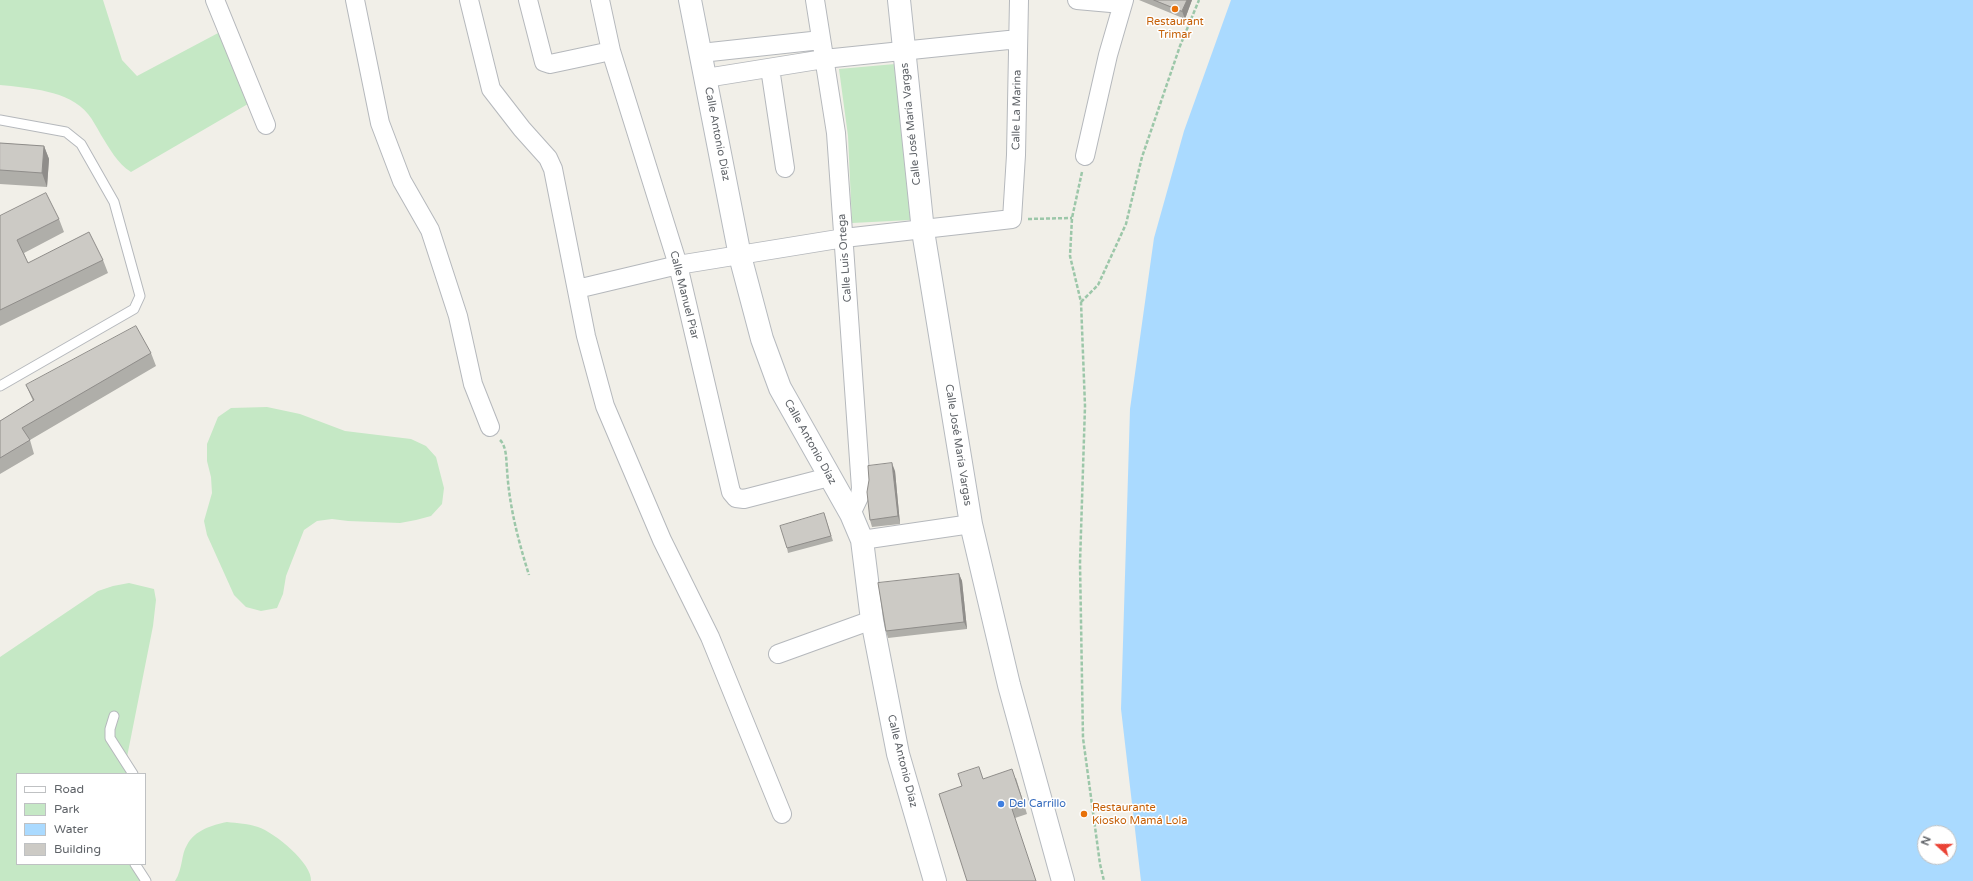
<!DOCTYPE html>
<meta charset="utf-8">
<style>
body{margin:0}
#map{position:relative;width:1973px;height:881px;overflow:hidden;background:#f1efe8;font-family:"Varela Round",sans-serif}
canvas{display:block}
.legend{position:absolute;left:16px;top:773px;width:130px;height:92px;box-sizing:border-box;background:#fff;border:1px solid #bfc1c3;margin:0;padding:5px 7px;list-style:none;font-size:12px;color:#5f6368}
.legend li{display:flex;align-items:center;gap:8px;height:20px}
.legend b{width:20px;border:1px solid #bfc1c3}
.north{position:absolute;left:1917px;top:825px;width:40px;height:40px;box-sizing:border-box;background:#fff;border:1px solid #bfc1c3;border-radius:50%;rotate:291deg;font-size:11px;font-weight:700;line-height:16px;text-align:center;color:#5f6368}
.north::after{content:'';display:block;margin:auto;width:14px;height:18px;background:#ea4335;clip-path:polygon(50% 0,100% 100%,50% 72%,0 100%)}
</style>
<div id="map">
<canvas width="1973" height="881"></canvas>
<ul class="legend">
<li><b style="height:5px;background:#fff"></b>Road</li>
<li><b style="height:11px;background:#c5e8c5"></b>Park</li>
<li><b style="height:11px;background:#aadaff"></b>Water</li>
<li><b style="height:11px;background:#cccac5"></b>Building</li>
</ul>
<div class="north">N</div>
</div>
<script>
const context = document.querySelector('canvas').getContext('2d');
context.lineJoin = 'round';
function paint(path, color) {
  context.fillStyle = color;
  context.fill(path, 'evenodd');
}
function trace(path, color, width, dash) {
  context.strokeStyle = color;
  context.lineWidth = width;
  context.lineCap = dash ? 'butt' : 'round';
  context.setLineDash(dash || []);
  context.stroke(path);
}
function write(font, color, halo, rows, align = 'center') {
  context.font = font + ' "Varela Round",sans-serif';
  context.lineWidth = 3;
  context.setLineDash([]);
  context.textBaseline = 'middle';
  context.strokeStyle = halo;
  context.fillStyle = color;
  for (const [text, x, y, turn = 0] of rows) {
    context.save();
    context.translate(x, y);
    context.rotate((+turn || 0) * Math.PI / 180);
    context.textAlign = isNaN(turn) ? turn : align;
    if (halo) context.strokeText(text, 0, 0);
    context.fillText(text, 0, 0);
    context.restore();
  }
}
const green = new Path2D(`
 M0,0H103L122,60L137,76L220,32L253,101L131,172C117,163 110,149 101,135C97,128 93,120 88,114C69,90 28,88 0,85Z
 M895,64L911,220L852,223L848,136L839,69Z
 M267,407L300,414L345,431L411,439L426,446L436,457L444,488L442,504L431,516L416,520L400,523L348,521L332,519L317,521L304,530L286,576L283,594L277,608L261,611L246,607L234,595L207,535L204,521L212,493L211,477L207,461V444L218,417L231,408Z
 M129,583L154,589L156,600L153,626L126,762L127,774H17V864H141L144,881H0V657L98,591L113,586Z
 M227,822C237,823 249,824 258,827C274,832 313,864 311,881H175C183,869 181,854 187,845C195,830 212,825 227,822Z`);
const water = new Path2D(`
 M1231,0H1973V881H1141L1121,709L1130,409L1154,238L1184,131ZM1925,833H1949V857H1925Z`);
const path = new Path2D(`
 M1082,172L1072,218L1070,256L1081,302L1085,406L1080,563L1083,738L1100,864L1104,881
 M1028,219L1072,218
 M1081,302L1098,285L1126,224L1142,157L1180,46L1199,0
 M500,440C507,447 506,460 507,469C509,505 518,540 529,575`);
const lane = new Path2D(`
 M0,120L66,132L81,144L114,202L140,296L134,309L0,386
 M114,716L110,729V738L133,774
 M135,864L146,881`);
const street = new Path2D(`
 M215,0L266,125
 M355,0L380,123L402,181L430,230L458,316L473,384L490,427
 M469,0L491,89L522,129L548,158L553,169L586,336L605,406L662,540L710,637L782,814
 M528,0L544,62L550,64L611,51
 M600,0L611,51L678,265L731,492L736,498L744,499L829,477
 M815,0L836,133L861,488L860,495L851,514
 M1077,0L1122,4
 M701,53L821,40
 M770,68L785,168
 M706,78L824,59L1018,39
 M1085,156L1108,55L1124,0
 M577,289L678,265L844,238L1012,219L1016,155L1019,0
 M862,540L971,524
 M778,654L872,620`);
const secondary = new Path2D(`
 M690,0L740,256L762,339L780,388L851,514L862,540L872,620L898,754L935,881
 M899,0L923,231L971,524L1009,685L1063,881`);
const wall = new Path2D(`
 M1139,0H1192L1185,19Z
 M0,143L44,146L49,159L47,187L0,184Z
 M0,216L59,219L64,232L24,253L28,263L103,260L108,273L0,326Z
 M151,353L156,366L30,440L34,454L0,474V421L33,401L26,385Z
 M895,471L900,524L872,527L870,520L869,480Z
 M824,513L833,541L788,553L787,548Z
 M959,574L962,581L967,629L888,638L886,631Z
 M1016,778L1027,814L1015,818L962,786L984,779Z`);
const shadedWall = new Path2D(`
 M1187,0H1192L1185,19L1182,11Z
 M44,146L49,159L47,187L42,173Z
 M892,463L895,471L900,524L898,516Z
 M959,574L962,581L967,629L964,622Z`);
const building = new Path2D(`
 M1154,0H1187L1182,11Z
 M0,143L44,146L42,173L0,170Z
 M46,193L59,219L17,240L28,263L89,232L103,260L0,310V216Z
 M136,326L151,353L22,428L30,440L0,458V421L34,400L26,385Z
 M892,463L898,516L870,520L867,492L869,480L868,466Z
 M824,513L831,536L787,548L780,526Z
 M959,574L964,622L886,631L878,583Z
 M979,767L983,779L1012,769L1024,805L1012,809L1036,881H967L939,794L962,786L958,774Z`);
const markers = [
 [1175,9,4,"#e8710a"],
 [1001,804,4,"#3f7fe0"],
 [1084,814,4,"#e8710a"]
];
const foodNames = [
 ["Restaurant",1175,22],
 ["Trimar",1175,35],
 ["Restaurante",1092,808,"left"],
 ["Kiosko Mamá Lola",1092,821,"left"]
];
const streetNames = [
 ["Calle La Marina",1017,110,-89],
 ["Calle José María Vargas",911,124,-96],
 ["Calle Antonio Díaz",717,134,79],
 ["Calle Luis Ortega",845,258,-94],
 ["Calle Manuel Piar",684,295,76],
 ["Calle Antonio Díaz",810,442,61],
 ["Calle José María Vargas",958,445,81],
 ["Calle Antonio Díaz",902,761,76]
];
const shopNames = [
 ["Del Carrillo",1009,804]
];
paint(green, '#c5e8c5');
paint(water, '#aadaff');
trace(lane, '#b5b8bc', 11);
trace(street, '#b5b8bc', 20);
trace(secondary, '#b6babf', 24);
trace(path, '#9cc7a9', 2.5, [4, 2]);
trace(lane, '#fff', 9);
trace(street, '#fff', 18);
trace(secondary, '#fff', 22);
paint(wall, '#afaea9');
paint(shadedWall, '#8f8d8a');
paint(building, '#cccac5');
trace(building, '#8f8d8a', 1);
for (const [x, y, r, color] of markers) {
  const dot = new Path2D();
  dot.arc(x, y, r, 0, 2 * Math.PI);
  context.fillStyle = color;
  context.fill(dot);
  trace(dot, '#fff', 1.5);
}
write('11px', '#c56008', '#fff', foodNames);
write('11px', '#5f6368', '#fff', streetNames);
write('11px', '#366cbe', '#fff', shopNames, 'left');
</script>
